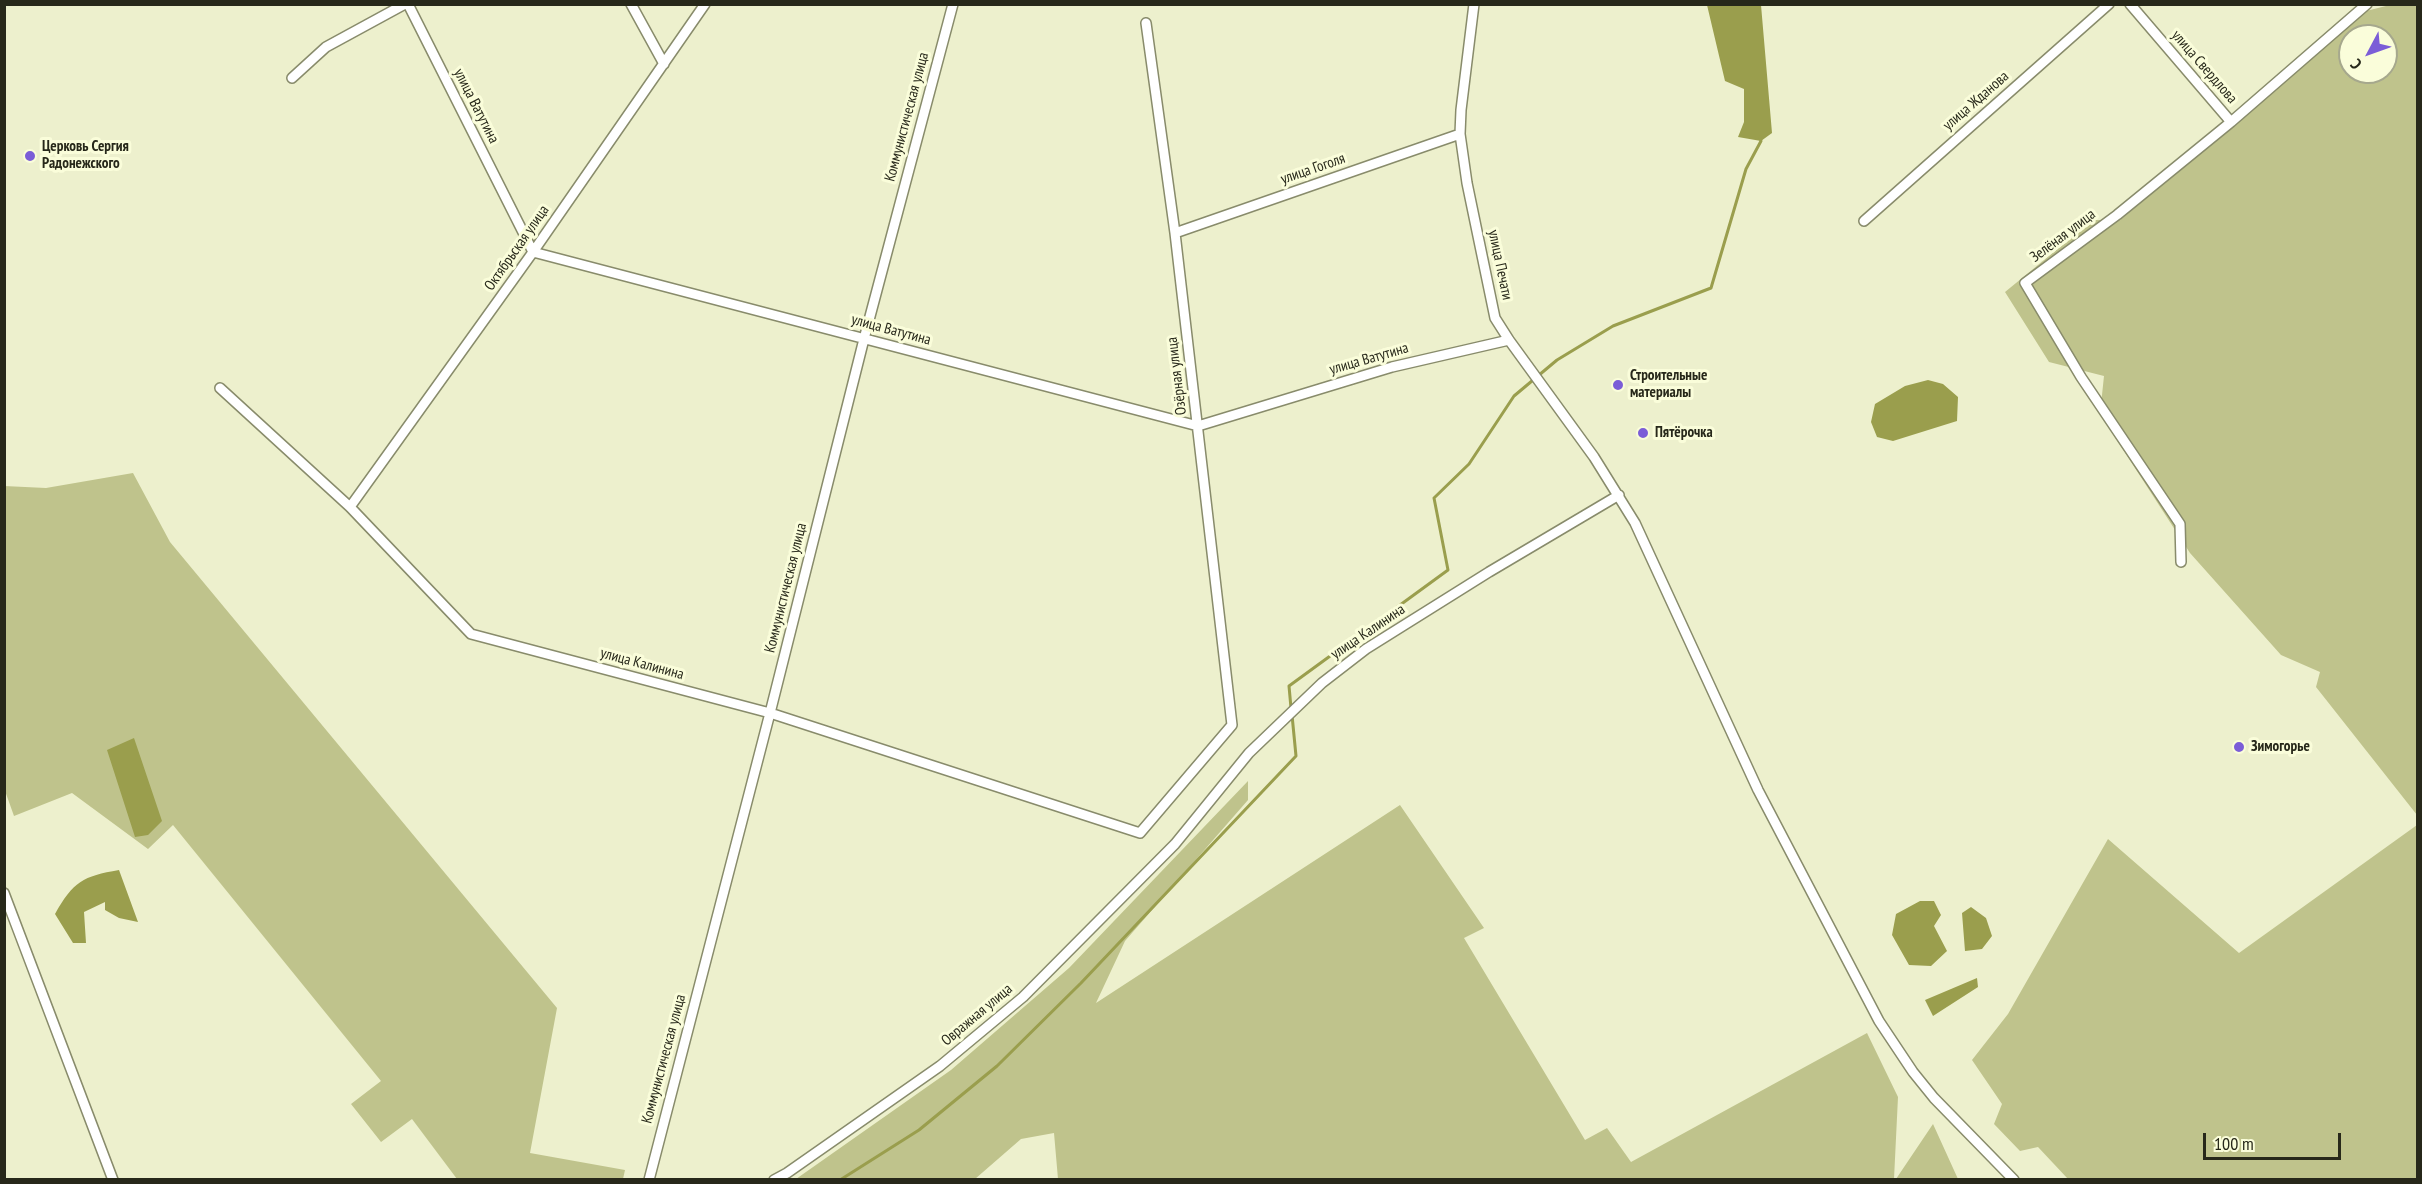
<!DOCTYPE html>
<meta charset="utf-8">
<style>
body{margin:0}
#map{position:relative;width:2422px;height:1184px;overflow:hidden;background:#edf0cd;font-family:"PT Sans Narrow",sans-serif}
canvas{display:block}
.frame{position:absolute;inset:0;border:6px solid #27281a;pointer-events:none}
.north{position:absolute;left:2338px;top:24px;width:60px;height:60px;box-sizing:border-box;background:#fafdda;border:2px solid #a6a88d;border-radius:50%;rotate:229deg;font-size:16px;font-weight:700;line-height:24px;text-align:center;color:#27281a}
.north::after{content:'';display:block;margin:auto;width:21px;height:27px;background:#7b5dd7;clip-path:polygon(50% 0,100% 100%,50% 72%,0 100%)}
.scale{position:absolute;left:2203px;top:1133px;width:138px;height:27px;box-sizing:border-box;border:3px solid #27281a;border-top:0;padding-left:8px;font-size:18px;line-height:21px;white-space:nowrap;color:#27281a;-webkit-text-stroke:4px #fafdda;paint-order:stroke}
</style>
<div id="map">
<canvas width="2422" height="1184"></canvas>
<div class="frame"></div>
<div class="north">С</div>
<div class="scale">100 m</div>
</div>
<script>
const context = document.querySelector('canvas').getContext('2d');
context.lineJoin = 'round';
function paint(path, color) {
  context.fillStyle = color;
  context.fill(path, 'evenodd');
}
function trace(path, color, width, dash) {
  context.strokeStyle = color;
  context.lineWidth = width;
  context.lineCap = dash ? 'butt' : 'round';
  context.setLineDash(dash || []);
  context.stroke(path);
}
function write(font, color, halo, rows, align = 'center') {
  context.font = font + ' "PT Sans Narrow",sans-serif';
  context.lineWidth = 6;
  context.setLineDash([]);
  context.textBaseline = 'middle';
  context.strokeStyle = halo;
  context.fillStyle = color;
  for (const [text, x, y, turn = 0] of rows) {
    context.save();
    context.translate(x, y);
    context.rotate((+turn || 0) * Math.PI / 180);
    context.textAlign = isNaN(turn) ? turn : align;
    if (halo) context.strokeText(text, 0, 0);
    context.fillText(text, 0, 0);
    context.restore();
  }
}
const green = new Path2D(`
 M2390,5H2417V815L2316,687L2320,672L2281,655L2190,553L2100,414L2104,376L2049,362L2005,292L2093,220H2120L2366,11ZM2350,36H2386V72H2350Z
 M133,473L170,542L557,1008L530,1153L625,1170L623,1179H457L412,1119L381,1142L351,1104L381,1081L173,825L148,849L72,793L14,816L4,788V486L46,488Z
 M1248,781V800L1125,941L1096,1003L1400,805L1484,928L1464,938L1585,1140L1607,1128L1631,1162L1867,1033L1898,1097L1894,1179H1058L1054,1133L1021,1139L975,1179H796L951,1070L1069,968Z
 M2417,825V1179H2068L2038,1147L2020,1151L1994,1124L2002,1104L1972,1060L2008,1014L2108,839L2239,953Z
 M1933,1124L1958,1179H1896Z`);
const water = new Path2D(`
 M1707,5H1761L1772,133L1761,141L1738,137L1744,122V89L1725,81Z
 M1928,380L1943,384L1958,397L1957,421L1893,441L1877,437L1871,422L1875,404L1905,386Z
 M134,738L162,821L148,835L135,837L107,750Z
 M119,870L138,922L119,918L105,910V902L84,912L86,943H73L55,914C73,882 83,876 119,870Z
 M1920,901H1934L1941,915L1934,926L1947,951L1931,966L1909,965L1892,935L1896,914Z
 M1971,907L1986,918L1992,936L1982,949L1965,951L1962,913Z
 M1977,978L1978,987L1933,1016L1925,1000Z`);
const stream = new Path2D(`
 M1291,708L1289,686L1448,570L1434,498L1469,464L1514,396L1557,360L1613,326L1711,288L1746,169L1761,141L1760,137
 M840,1180L919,1130L997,1066L1081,983L1296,756L1292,715`);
const minor = new Path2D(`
 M408,4L533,252L1198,426L1392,367L1509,340
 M631,4L664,64
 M1474,4L1461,110L1460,134L1467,183L1495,318L1509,340L1594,457L1635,523L1758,790L1879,1021L1913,1072L1934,1098L2014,1180
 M2130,4L2231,122
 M292,78L326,47L405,4
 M1864,221L2109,4
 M1175,233L1460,134
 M220,388L350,507L471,634L770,713L1140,833L1232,725L1175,233L1146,23
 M350,507L533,252L705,4
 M2181,562L2180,524L2081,377L2025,283L2117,215L2231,122L2367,4
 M4,893L113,1180
 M649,1180L770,713L864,339L953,4
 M774,1180L787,1173L940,1066L1023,997L1175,844L1249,753L1322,683L1366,649L1489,572L1619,495`);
const markers = [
 [30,156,6,"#7b5dd7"],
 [1618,385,6,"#7b5dd7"],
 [1643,433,6,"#7b5dd7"],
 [2239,747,6,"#7b5dd7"]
];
const streetNames = [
 ["улица Свердлова",2204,67,49],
 ["улица Жданова",1976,101,-41],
 ["улица Ватутина",476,106,63],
 ["Коммунистическая улица",907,117,-75],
 ["улица Гоголя",1313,169,-19],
 ["Зелёная улица",2063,236,-37],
 ["Октябрьская улица",517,248,-55],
 ["улица Печати",1500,265,78],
 ["улица Ватутина",891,330,15],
 ["улица Ватутина",1369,359,-16],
 ["Озёрная улица",1177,376,-97],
 ["Коммунистическая улица",786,588,-76],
 ["улица Калинина",1368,632,-34],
 ["улица Калинина",642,664,15],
 ["Овражная улица",977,1015,-40],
 ["Коммунистическая улица",664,1059,-75]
];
const poiNames = [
 ["Церковь Сергия",42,147],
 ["Радонежского",42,164],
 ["Строительные",1630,376],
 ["материалы",1630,393],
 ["Пятёрочка",1655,433],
 ["Зимогорье",2251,747]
];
paint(green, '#bfc38c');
paint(water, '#9a9e4d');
trace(stream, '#9a9e4d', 3);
trace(minor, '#888b6b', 12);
trace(minor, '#fff', 9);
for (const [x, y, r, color] of markers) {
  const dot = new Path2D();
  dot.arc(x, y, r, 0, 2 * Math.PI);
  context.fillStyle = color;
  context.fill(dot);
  trace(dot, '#fafdda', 2);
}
write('15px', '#27281a', '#fafdda', streetNames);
write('bold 15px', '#27281a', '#fafdda', poiNames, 'left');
</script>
